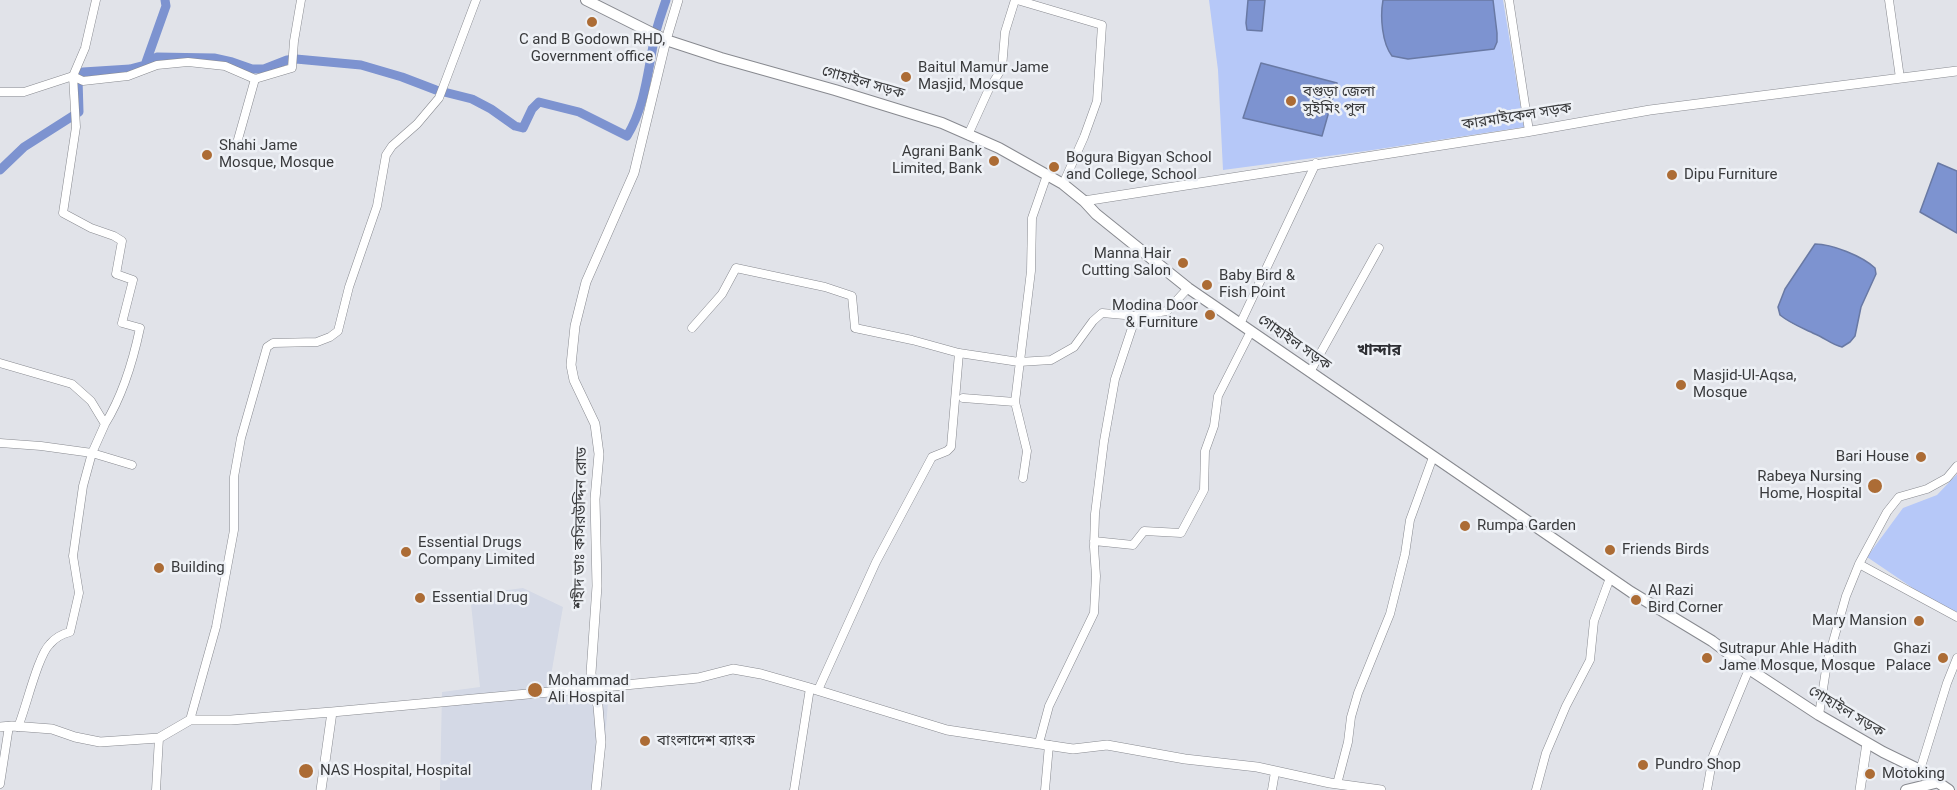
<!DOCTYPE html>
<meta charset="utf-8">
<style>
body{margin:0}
canvas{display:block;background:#e1e3e9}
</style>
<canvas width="1957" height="790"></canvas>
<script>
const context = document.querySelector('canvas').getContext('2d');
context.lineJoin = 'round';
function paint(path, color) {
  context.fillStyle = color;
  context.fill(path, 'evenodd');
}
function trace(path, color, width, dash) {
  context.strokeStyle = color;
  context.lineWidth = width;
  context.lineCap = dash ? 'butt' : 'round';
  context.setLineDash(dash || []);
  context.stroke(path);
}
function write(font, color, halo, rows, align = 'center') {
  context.font = font + ' Roboto,"Noto Sans Bengali",sans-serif';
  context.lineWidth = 5;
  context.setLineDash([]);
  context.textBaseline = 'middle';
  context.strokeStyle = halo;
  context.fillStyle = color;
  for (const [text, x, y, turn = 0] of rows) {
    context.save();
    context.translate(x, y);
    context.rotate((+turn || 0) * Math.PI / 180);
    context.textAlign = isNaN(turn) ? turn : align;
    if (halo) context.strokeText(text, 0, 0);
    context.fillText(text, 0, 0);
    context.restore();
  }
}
const built = new Path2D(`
 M523,588L563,607L550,681L610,677L601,790H440L442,692L480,687L470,595Z`);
const green = new Path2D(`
 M1209,0H1503L1524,127L1366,151L1223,170L1218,70Z
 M1957,474V618L1867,557L1903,508L1937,495Z`);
const water = new Path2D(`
 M1248,0H1265L1262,31L1247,30L1246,23Z
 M1383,0H1493L1497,33V42L1494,49L1408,59L1392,56C1382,43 1380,17 1383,0Z
 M1261,63L1337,83L1322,136L1243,118Z
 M1938,163L1957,171V233L1920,212Z
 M1815,244C1832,244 1862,256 1875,268L1876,274L1861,307L1855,336L1850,342L1842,347C1832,345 1825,338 1815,334C1803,328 1791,324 1780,315L1778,307L1785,289Z`);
const canal = new Path2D(`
 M145,65L166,6L165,0
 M0,170L24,147L79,112L78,79L83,72L130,69L145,65L157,57L214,58L232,62L252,69H264L287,60L296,59L361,65L402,77L436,90L472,99L491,109L515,126L523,128L532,109L539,102L579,112L627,136C644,108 647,77 653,46C655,30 661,15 666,0`);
const minor = new Path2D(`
 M96,0L85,48L73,76L76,127L63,213L91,228L114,236L122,241L116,274L133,280L122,323L140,328C133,361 123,395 105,424
 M1017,0L1102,25L1097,101L1084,137L1063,184
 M1509,0L1529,131
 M1889,0L1900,78
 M73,76L83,81L128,76L157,65L188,62L225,66L255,79
 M0,92H24L73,76
 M968,135L988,91L1002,68L1005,32L1015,0
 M237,143L255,79L292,68L294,41L301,0
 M1240,324L1316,163
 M692,328L722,294L736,268L825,287L852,296L855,328L912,340L959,353L1019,362L1051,360L1074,347L1093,321L1102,313L1136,316
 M0,363L72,384L91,401L105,424L92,453L83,486L73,556L79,593L70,632C62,634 55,638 50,644C38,655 26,708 18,727
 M1310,372L1379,248
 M963,398L1015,402
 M0,443L41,446L92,453L132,465
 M1023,478L1027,451L1015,402L1031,271L1032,218L1047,175
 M1094,541L1133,545L1144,531L1181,533L1204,490L1205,451L1214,426L1218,396L1251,331
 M1859,564L1957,617
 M818,690L876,562L932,457L947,451L951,447L959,353
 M1819,715L1827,663L1846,596L1859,564L1887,512L1899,497L1927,489L1947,478L1957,466
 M190,720L216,627L234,530V477L241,438L267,347L273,343L317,342L330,337L338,331L349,287L377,206L386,155L392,146L417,124L439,98L476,0
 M1039,743L1049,706L1094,613L1096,576L1094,547L1095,514L1104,441L1115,379L1136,316L1167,311L1188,288
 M1920,770L1947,683L1957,658
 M0,784L9,726
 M1337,784L1348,742L1351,717L1358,693L1390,614L1405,554L1410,520L1433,457
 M156,790L159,738
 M794,790L810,688
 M1045,790L1049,745
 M1272,790L1275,772
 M1536,790L1546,753L1566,706L1590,660L1594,621L1610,578
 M1707,790L1713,756L1749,669`);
const tertiary = new Path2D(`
 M1084,201L1526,132L1650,110L1957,71
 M0,727L12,726L52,729L75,737L100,742L159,738L190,720H231L332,712L593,688L698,678L733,669L761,674L810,688L947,730L1073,749L1107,745L1185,759L1257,767L1330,783L1381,790
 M321,790L332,712
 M596,790L601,742L598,706L593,688L591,673L597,586L595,499L599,454L595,424L574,380L571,365L575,326L586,282L634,173L666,40L678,0
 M1860,790L1867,743`);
const secondary = new Path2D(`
 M586,0L666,40L721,58L835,90L942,123L999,148L1063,184L1084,201L1096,214L1188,288L1631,592L1712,641L1749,669L1819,715L1883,752L1920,770L1949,790
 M1906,790L1939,782`);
const markers = [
 [592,22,6,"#ac6c35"],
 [906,77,6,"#ac6c35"],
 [1291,101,6,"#ac6c35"],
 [207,155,6,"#ac6c35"],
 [994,161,6,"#ac6c35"],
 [1054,167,6,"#ac6c35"],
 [1672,175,6,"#ac6c35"],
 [1183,263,6,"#ac6c35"],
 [1207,285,6,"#ac6c35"],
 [1210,315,6,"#ac6c35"],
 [1681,385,6,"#ac6c35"],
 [1921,457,6,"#ac6c35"],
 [1875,486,8,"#ac6c35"],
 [1465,526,6,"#ac6c35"],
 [1610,550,6,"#ac6c35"],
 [406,552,6,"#ac6c35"],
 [159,568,6,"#ac6c35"],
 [420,598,6,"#ac6c35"],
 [1636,600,6,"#ac6c35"],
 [1919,621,6,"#ac6c35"],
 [1707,658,6,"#ac6c35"],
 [1943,658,6,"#ac6c35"],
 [535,690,8,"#ac6c35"],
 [645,741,6,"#ac6c35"],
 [1643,765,6,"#ac6c35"],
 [306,771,8,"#ac6c35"],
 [1870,774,6,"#ac6c35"]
];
const poiNames = [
 ["C and B Godown RHD,",592,40,"center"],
 ["Government office",592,57,"center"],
 ["Baitul Mamur Jame",918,68],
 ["Masjid, Mosque",918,85],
 ["বগুড়া জেলা",1303,92],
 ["সুইমিং পুল",1303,109],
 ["Shahi Jame",219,146],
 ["Mosque, Mosque",219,163],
 ["Agrani Bank",982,152,"right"],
 ["Limited, Bank",982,169,"right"],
 ["Bogura Bigyan School",1066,158],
 ["and College, School",1066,175],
 ["Dipu Furniture",1684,175],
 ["Manna Hair",1171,254,"right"],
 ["Cutting Salon",1171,271,"right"],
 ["Baby Bird &",1219,276],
 ["Fish Point",1219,293],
 ["Modina Door",1198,306,"right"],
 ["& Furniture",1198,323,"right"],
 ["Masjid-Ul-Aqsa,",1693,376],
 ["Mosque",1693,393],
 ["Bari House",1909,457,"right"],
 ["Rabeya Nursing",1862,477,"right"],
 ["Home, Hospital",1862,494,"right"],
 ["Rumpa Garden",1477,526],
 ["Essential Drugs",418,543],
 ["Company Limited",418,560],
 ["Friends Birds",1622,550],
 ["Building",171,568],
 ["Al Razi",1648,591],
 ["Bird Corner",1648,608],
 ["Essential Drug",432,598],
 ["Mary Mansion",1907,621,"right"],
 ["Sutrapur Ahle Hadith",1719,649],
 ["Jame Mosque, Mosque",1719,666],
 ["Ghazi",1931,649,"right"],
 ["Palace",1931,666,"right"],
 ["Mohammad",548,681],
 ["Ali Hospital",548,698],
 ["বাংলাদেশ ব্যাংক",657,741],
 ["Pundro Shop",1655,765],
 ["NAS Hospital, Hospital",320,771],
 ["Motoking",1882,774]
];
const streetNames = [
 ["গোহাইল সড়ক",863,83,16],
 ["কারমাইকেল সড়ক",1517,117,-9],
 ["গোহাইল সড়ক",1294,343,35],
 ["শহীদ ডাঃ কসিরউদ্দিন রোড",581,528,-89],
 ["গোহাইল সড়ক",1846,712,31]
];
const neighbourhoodNames = [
 ["খান্দার",1379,351]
];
paint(built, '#d4d9e6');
paint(green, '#b6c8f8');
paint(water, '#7d93d0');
trace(water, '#6979a4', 1.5);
trace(canal, '#7d93d0', 9);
trace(minor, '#888a90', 9);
trace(tertiary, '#888a90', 10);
trace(secondary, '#888a90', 12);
trace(minor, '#fff', 8);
trace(tertiary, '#fff', 9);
trace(secondary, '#fff', 10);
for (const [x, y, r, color] of markers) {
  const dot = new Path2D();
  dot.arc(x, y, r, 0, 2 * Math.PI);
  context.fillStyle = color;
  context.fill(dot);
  trace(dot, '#eef1f6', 2);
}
write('15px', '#3a3b3d', '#eef1f6', poiNames, 'left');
write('15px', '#3a3b3d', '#eef1f6', streetNames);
write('bold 16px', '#2d2e33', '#eef1f6', neighbourhoodNames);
</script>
